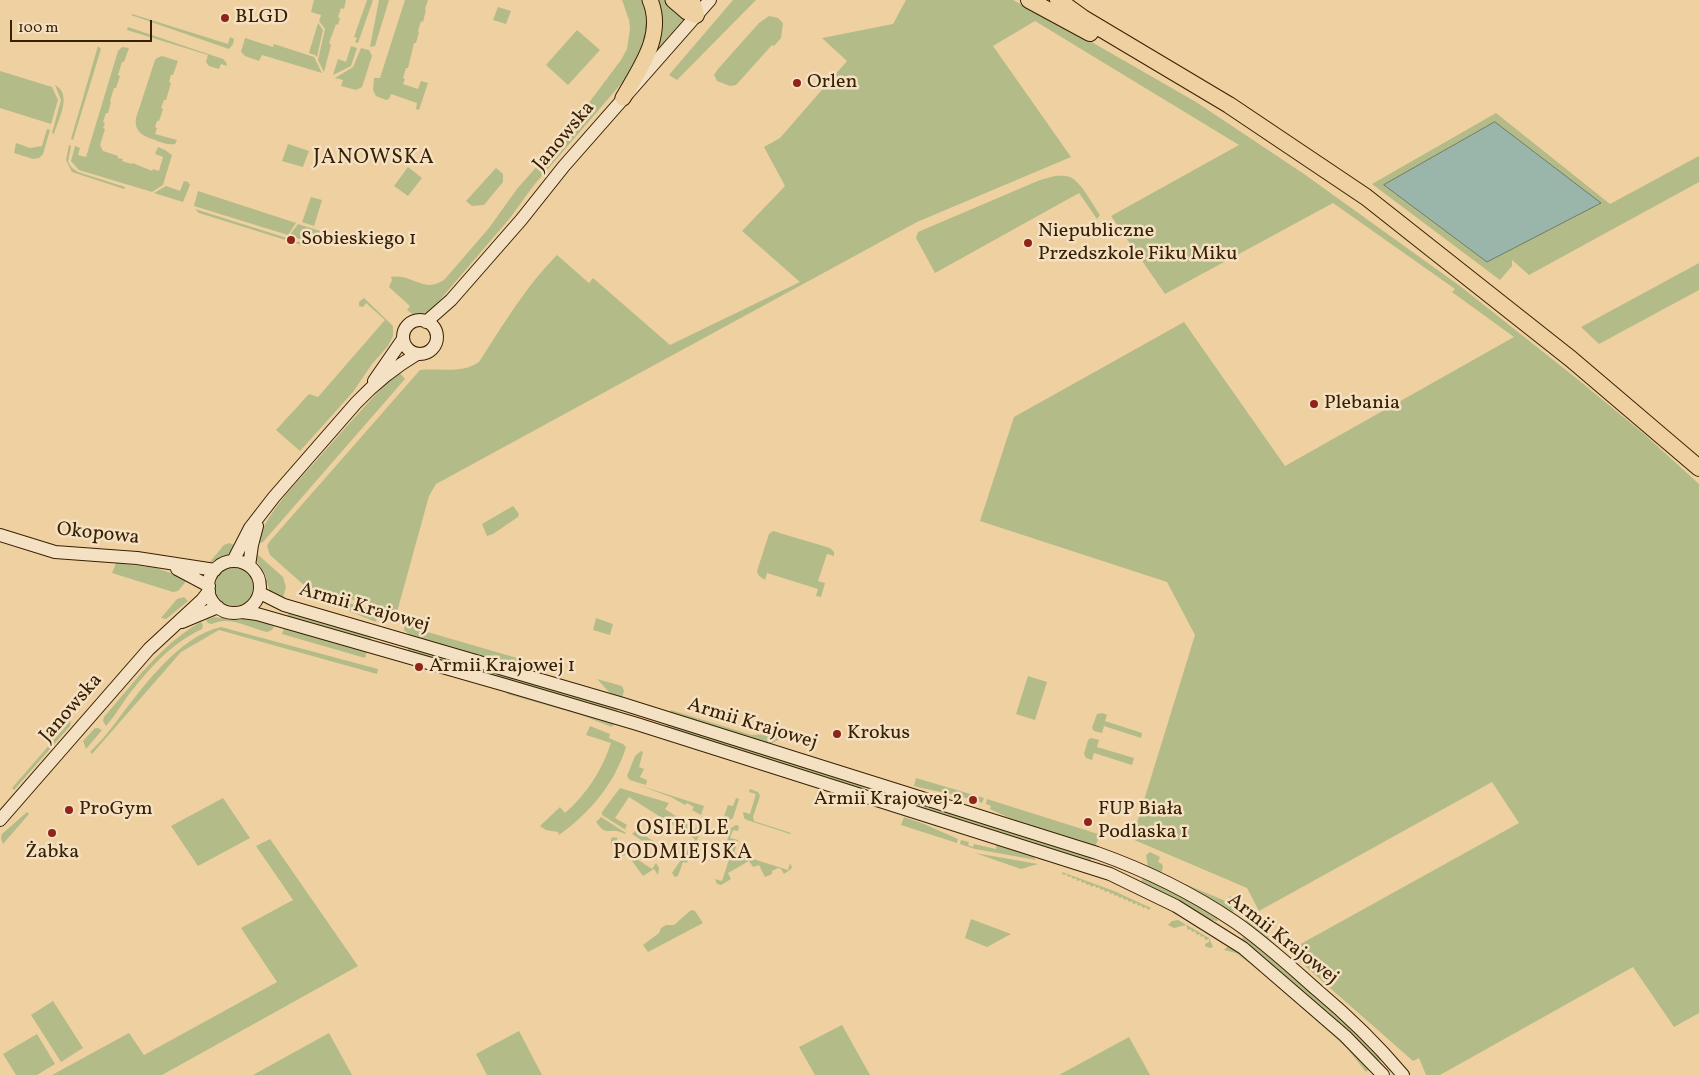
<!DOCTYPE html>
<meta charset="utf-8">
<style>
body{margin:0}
#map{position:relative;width:1699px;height:1075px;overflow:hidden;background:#eed0a1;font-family:Vollkorn,serif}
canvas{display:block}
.scale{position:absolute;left:10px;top:20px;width:142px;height:22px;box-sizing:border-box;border:2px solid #382002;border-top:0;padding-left:6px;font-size:15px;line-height:18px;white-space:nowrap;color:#382002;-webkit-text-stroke:4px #f4e0c2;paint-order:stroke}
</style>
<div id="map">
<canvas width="1699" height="1075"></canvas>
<div class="scale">100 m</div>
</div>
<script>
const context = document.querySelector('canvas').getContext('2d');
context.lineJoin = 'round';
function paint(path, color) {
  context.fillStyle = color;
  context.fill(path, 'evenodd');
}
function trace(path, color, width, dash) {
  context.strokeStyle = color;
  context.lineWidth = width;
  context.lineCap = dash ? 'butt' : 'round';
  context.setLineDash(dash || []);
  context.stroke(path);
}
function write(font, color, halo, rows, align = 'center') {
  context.font = font + ' Vollkorn,serif';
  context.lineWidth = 5;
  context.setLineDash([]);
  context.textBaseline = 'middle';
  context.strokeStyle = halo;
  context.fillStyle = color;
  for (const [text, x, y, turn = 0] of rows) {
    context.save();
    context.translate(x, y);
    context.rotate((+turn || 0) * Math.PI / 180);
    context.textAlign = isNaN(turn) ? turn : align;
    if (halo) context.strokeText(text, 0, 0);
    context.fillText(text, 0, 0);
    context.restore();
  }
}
const green = new Path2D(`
 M314,0H346L344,9L341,8L338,17L340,18L338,25L336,24L329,43L331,45L324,72L318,60L325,29L319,21L321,15L311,12Z
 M367,0H373L358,43L355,42L357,38L354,37Z
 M379,0H389L375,46L370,47Z
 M405,0H428L425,9L426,10L423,22L421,21L418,31L419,32L416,43H414L408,68H406L403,78L405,79L403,84L418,89L421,81L428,83L419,110L416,109L417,103L391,94L389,99L386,100L376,96L373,90L374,78H380Z
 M622,0H644L649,15L647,41L627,77L534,185L510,218L433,308L423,315L415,316L407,310L410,306L389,287L392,280L391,277C413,273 424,295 445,279L489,228L517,189L567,132L621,60L627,49L630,29L629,20Z
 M655,0H667L686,16L654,53Z
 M733,0H756L677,80L669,75Z
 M906,0H1013L1069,29L1196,102L1304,174L1460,286L1581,382L1644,434L1699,484V1013L1674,1027L1633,967L1440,1075H1426L1419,1058L1413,1061L1288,951L1519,823L1492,782L1259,911L1247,888L1132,839L1195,635L1167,582L980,521L1014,417L1184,322L1285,466L1514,337L1452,292L1455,289L1333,203L1165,294L1111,216L1239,145L1035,21L993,46L1071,157L917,222L436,484L429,496L397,612L305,586L270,555L267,546L270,541L420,370C440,368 462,374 479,362C503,325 526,286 557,255L589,283L593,278L670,345L800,282L742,231L785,186L764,147L780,138L847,61L822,38L893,24Z
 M498,7L511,11L506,24L493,20Z
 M132,14L228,44L230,37L234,39L233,44L229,49L131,15Z
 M769,16L778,18L783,23L781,38L774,46L772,45L736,85L730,86L717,81L714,75L718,69L759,23Z
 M318,23L323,30L317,57L315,55L309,53Z
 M128,27L223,59L226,62L227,66L221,64L219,69L209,66L206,62L208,55L127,30Z
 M577,30L600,50L568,85L546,65Z
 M245,38L273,47L274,44L314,57L322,73L262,55L259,61L245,56L241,52Z
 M98,46L101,49L73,140L71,139Z
 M351,46L357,48L351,66L333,75L338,59L346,62Z
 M122,47L129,48L124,62H122L118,75L120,76L116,88H114L110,101L111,102L108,113H106L103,122L105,123L103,128L105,129L100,145L103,151L118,156V158L123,159L122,161L132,164L133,163L152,171L153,169L159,171L163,157L155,154L158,147L165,150L172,155L163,185L152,192L79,170L71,161L75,146L80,148L78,155L86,157L118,51Z
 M361,48L369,50L372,56L362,87L356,90L341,86L343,80L335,78L353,67Z
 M162,56L178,61L173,75H171L169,82L171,83L166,100H164L161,108L163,109L159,121H157L155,127L157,128L155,134L177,140L175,144C168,145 162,143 155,140C143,136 134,132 136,118L155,60L157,58Z
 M0,71L52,87L58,100L51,124L0,108Z
 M55,85C73,94 58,120 54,134L52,133L61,100Z
 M1496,113L1610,204L1699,156V182L1529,275L1512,260V266L1500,280L1372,184Z
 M47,129L50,130L43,154L39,158L33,159L14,153L16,143L30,148L42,146Z
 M288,144L309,151L303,167L282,161Z
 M69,145L71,146L68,162L72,168L78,172L125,187L124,189L72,172L66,160Z
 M408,167L422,178L408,196L394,186Z
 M496,168L503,174V182L484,205L472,206L466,201Z
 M1055,176C1061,176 1066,175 1072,178C1082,184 1093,205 1100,215L1097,219L1079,193L935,273L916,238L918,232L1040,180Z
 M184,181L188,182L190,185L183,202L154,193L166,186L180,191Z
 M198,191L296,223L288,235L194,206Z
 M311,197L322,200L314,226L302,222Z
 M195,209L312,246H305L199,213Z
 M298,224L320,231L315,243L289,236Z
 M1699,263V290L1599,344L1581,327Z
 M364,298L393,326V336L388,346L372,364L353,392L300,451L276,430L309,394L318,397L385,320L366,303L363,307L359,306V302Z
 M398,371L405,379L263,542L260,543L257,542C269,510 293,487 315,462C342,431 369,401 398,371Z
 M513,506L519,514L518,517L493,534L487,536L482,524Z
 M773,531L830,548L834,552V556L827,554L818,581L825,583L821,597L816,596L818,589L767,573L765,580L759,576L757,571L769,534Z
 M229,543L237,546L232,552L209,563L224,545Z
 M255,552L283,577L286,587L283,598L271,592L269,589L265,574L256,560Z
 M116,563L156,568L188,579L178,591L173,592L112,573Z
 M215 587a19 19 0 1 1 38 0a19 19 0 1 1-38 0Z
 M184,597L188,601L166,619L161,618L177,599Z
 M342,601L377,611L378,613L376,622L339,607Z
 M289,612L372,636L370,641L287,617Z
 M214,617L236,620L249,618L275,625L272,630L267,632C250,628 229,615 212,624L208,623L206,620Z
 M596,618L613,624L610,635L593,630Z
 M405,621L417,629L524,660H537L532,668L525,669L411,636L404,630Z
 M201,622L203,625L202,629C171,643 147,671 127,697C120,707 114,717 106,726L103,721L104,717C134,683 161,644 201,622Z
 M221,627L378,669L377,674L219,630L181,652L92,754L90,752C98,744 106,735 113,726C139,692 178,636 221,627Z
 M284,628L367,651L365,658L282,634Z
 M409,647L618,708L617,713L407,651Z
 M1028,676L1047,682L1035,720L1016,714Z
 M597,679L622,686L624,691L622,698L610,693Z
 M507,691L614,724L612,727L581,715L507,694Z
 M671,710L752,735L769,734L782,738L772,743H766L670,713Z
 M1102,713L1107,715L1105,721L1142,733L1141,738L1104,726L1102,733L1094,731L1092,728L1097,714Z
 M71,720L70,726L14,790L12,788Z
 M667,723L866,785L864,791L666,728Z
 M590,726L610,734L609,738L623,744L626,747C615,783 590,813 559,835L558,832L546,830L540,826L560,807L565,813C587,794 602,770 611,743L586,735Z
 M95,728H98L102,730L86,749L83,741Z
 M1091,738L1099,740L1097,747L1134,758L1132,765L1094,753L1092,760L1086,758L1084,754L1088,740Z
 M641,751L643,752L639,767L644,769L640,777L647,780L646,785L630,780L627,776L635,756Z
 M916,778L984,798L982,803L975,800L976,798L971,796L970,799C951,793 932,791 914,786Z
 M638,785L704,806L701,815L692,810L694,807L687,803L685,805L671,797Z
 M620,788L669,803L665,809L695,829L700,824L701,828L692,856L689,855L687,863L683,862L678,876L675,877L672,873L695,839L629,797L615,818L627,825L625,829L629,832L602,815V812Z
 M750,789L758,792L760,796L753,817L754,821L791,833L790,834L747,820L744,818L743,812L750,814L756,794L749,792Z
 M223,798L250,838L198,866L171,826Z
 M736,798L739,799L733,818L720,828L728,805L733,806Z
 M910,799L1092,856L1090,862L908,805Z
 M987,799L1098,834L1099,837L1095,847L1018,822L990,809L991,806L986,804Z
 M27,812L29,814L3,844L1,838L2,834Z
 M601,817L626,833L625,834C610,825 608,839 596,822Z
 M904,817L924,824L958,839L957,843L901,825Z
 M736,825L739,826L738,831L733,830L730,838L738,840L734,853L788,870L790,863L792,868L784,874L781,869L778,868L772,871V874L765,877L759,865L753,867L749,861L728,873L731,879L721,885L717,884L715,879L722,881L734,844L727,841L731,828Z
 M636,830L661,846L659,852L632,834Z
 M613,837L618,838L614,844L652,869L656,863L659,868L658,875L654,869L643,876L627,854L623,856L619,849L616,850L611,844V839Z
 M270,839L358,966L162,1075H52L129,1033L144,1055L277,982L241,928L293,900L256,846Z
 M961,840L969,842L968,845L973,847L974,844L996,849V845C1010,847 1028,848 1036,860L975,849L960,844Z
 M1150,852L1160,857L1158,862L1162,864L1163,867L1161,874L1228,902L1230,896L1234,898L1235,905L1238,909L1232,912H1228L1148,867L1146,855Z
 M975,853L1038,864L1021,869Z
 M1062,872L1114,891L1151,908L1148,910L1146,907L1143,908L1141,905L1138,906L1137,903L1133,904L1132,901L1129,902L1127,899L1124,900L1123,897L1119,898L1118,895L1115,896L1113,893L1110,894L1109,891L1105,892L1104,889L1101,890L1099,887L1096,888L1095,885L1091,887L1090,884L1087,885L1085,882L1082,883L1081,880L1077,881L1076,878L1073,879L1071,876L1068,877L1067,874L1063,875Z
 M1143,877L1194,903L1217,918L1218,921L1211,920L1179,901L1141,882Z
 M691,910L695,911L703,923L648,952L643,945L659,933L661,928L666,925H674Z
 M1246,915L1255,919L1261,923L1270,940L1284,953L1246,924Z
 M971,919L1011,934L987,947L965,938Z
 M1178,920L1209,938L1213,947L1209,948L1205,946V944L1209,942V939L1205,940L1204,936L1201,937L1200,934L1197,935L1195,931L1192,932L1191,929L1188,930L1186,925L1174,928L1168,925L1172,921Z
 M1243,936L1276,961L1353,1028L1382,1058L1378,1062C1347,1032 1316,1003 1283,975C1270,963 1253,953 1242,940Z
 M1232,946L1313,1014L1370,1068L1366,1072L1346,1047L1265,975L1236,953L1224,950L1227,947Z
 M53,1001L83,1048L61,1062L31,1015Z
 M842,1025L870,1075H815L799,1047Z
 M519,1031L542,1075H487L476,1054Z
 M329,1033L352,1075H253Z
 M37,1034L55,1064L37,1075H16L3,1054Z
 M1129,1037L1150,1075H1059Z`);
const water = new Path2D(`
 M1495,122L1601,203L1487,262L1384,185Z`);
const secondary = new Path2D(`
 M403 337a17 17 0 1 1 34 0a17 17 0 1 1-34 0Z
 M426,322L451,300L521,220L564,166L710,0
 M374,381L403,339
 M0,535L55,552L137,558L215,570
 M233,561L250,528L274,497L356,403C374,384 395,367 417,354
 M208 587a26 26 0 1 1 52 0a26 26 0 1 1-52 0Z
 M249,566L252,545L257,526
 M177,569L209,586
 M260,593L284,605L623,704L1097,853C1145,870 1192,893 1235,922C1264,942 1291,967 1317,990C1348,1016 1377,1044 1403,1075
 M242,612L257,614L505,685L637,724L1110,874L1176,906L1243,948L1345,1036L1383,1075
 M182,622L218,607
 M0,820L149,649L202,600L209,591`);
const primary = new Path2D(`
 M673,0L687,12L696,15
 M623,98C640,68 665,35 650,0`);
const highway = new Path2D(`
 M688,0L693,4L696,15
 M1029,0L1090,33
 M1058,0L1083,18L1229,105L1366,197L1571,359L1699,468`);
const markers = [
 [225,18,5,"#8f2418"],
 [797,83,5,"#8f2418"],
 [291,240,5,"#8f2418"],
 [1028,243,5,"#8f2418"],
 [1314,404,5,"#8f2418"],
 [419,667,5,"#8f2418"],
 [837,734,5,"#8f2418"],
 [973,800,5,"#8f2418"],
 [69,810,5,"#8f2418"],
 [1088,822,5,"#8f2418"],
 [52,833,5,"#8f2418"]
];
const poiNames = [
 ["BLGD",235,18],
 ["Orlen",807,83],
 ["Niepubliczne",1038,232],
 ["Przedszkole Fiku Miku",1038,255],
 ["Sobieskiego 1",301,240],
 ["Plebania",1324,404],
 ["Armii Krajowej 1",429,667],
 ["Krokus",847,734],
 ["Armii Krajowej 2",963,800,"right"],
 ["ProGym",79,810],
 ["FUP Biała",1098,810],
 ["Podlaska 1",1098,833],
 ["Żabka",52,853,"center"]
];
const streetNames = [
 ["Janowska",565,137,-50],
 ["Okopowa",98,535,6],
 ["Armii Krajowej",364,609,16],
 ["Janowska",72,709,-49],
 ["Armii Krajowej",752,725,17],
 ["Armii Krajowej",1282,940,38]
];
const neighbourhoodNames = [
 ["JANOWSKA",374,159],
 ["OSIEDLE",683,830],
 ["PODMIEJSKA",683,854]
];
paint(green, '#b3bc89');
paint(water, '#9ab6aa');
trace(water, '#737a67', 1);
trace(secondary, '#382002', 14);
trace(primary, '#382002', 17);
trace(highway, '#382002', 18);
trace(secondary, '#f4e0c2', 12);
trace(primary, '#eed0a1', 15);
trace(highway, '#eed0a1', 16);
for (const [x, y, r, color] of markers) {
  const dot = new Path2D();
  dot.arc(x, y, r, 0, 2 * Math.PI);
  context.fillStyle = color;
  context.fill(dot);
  trace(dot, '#f4e0c2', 2);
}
write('20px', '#382002', '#f4e0c2', poiNames, 'left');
write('20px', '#382002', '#f4e0c2', streetNames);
context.letterSpacing = '1px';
write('21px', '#382002', '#f4e0c2', neighbourhoodNames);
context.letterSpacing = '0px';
</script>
